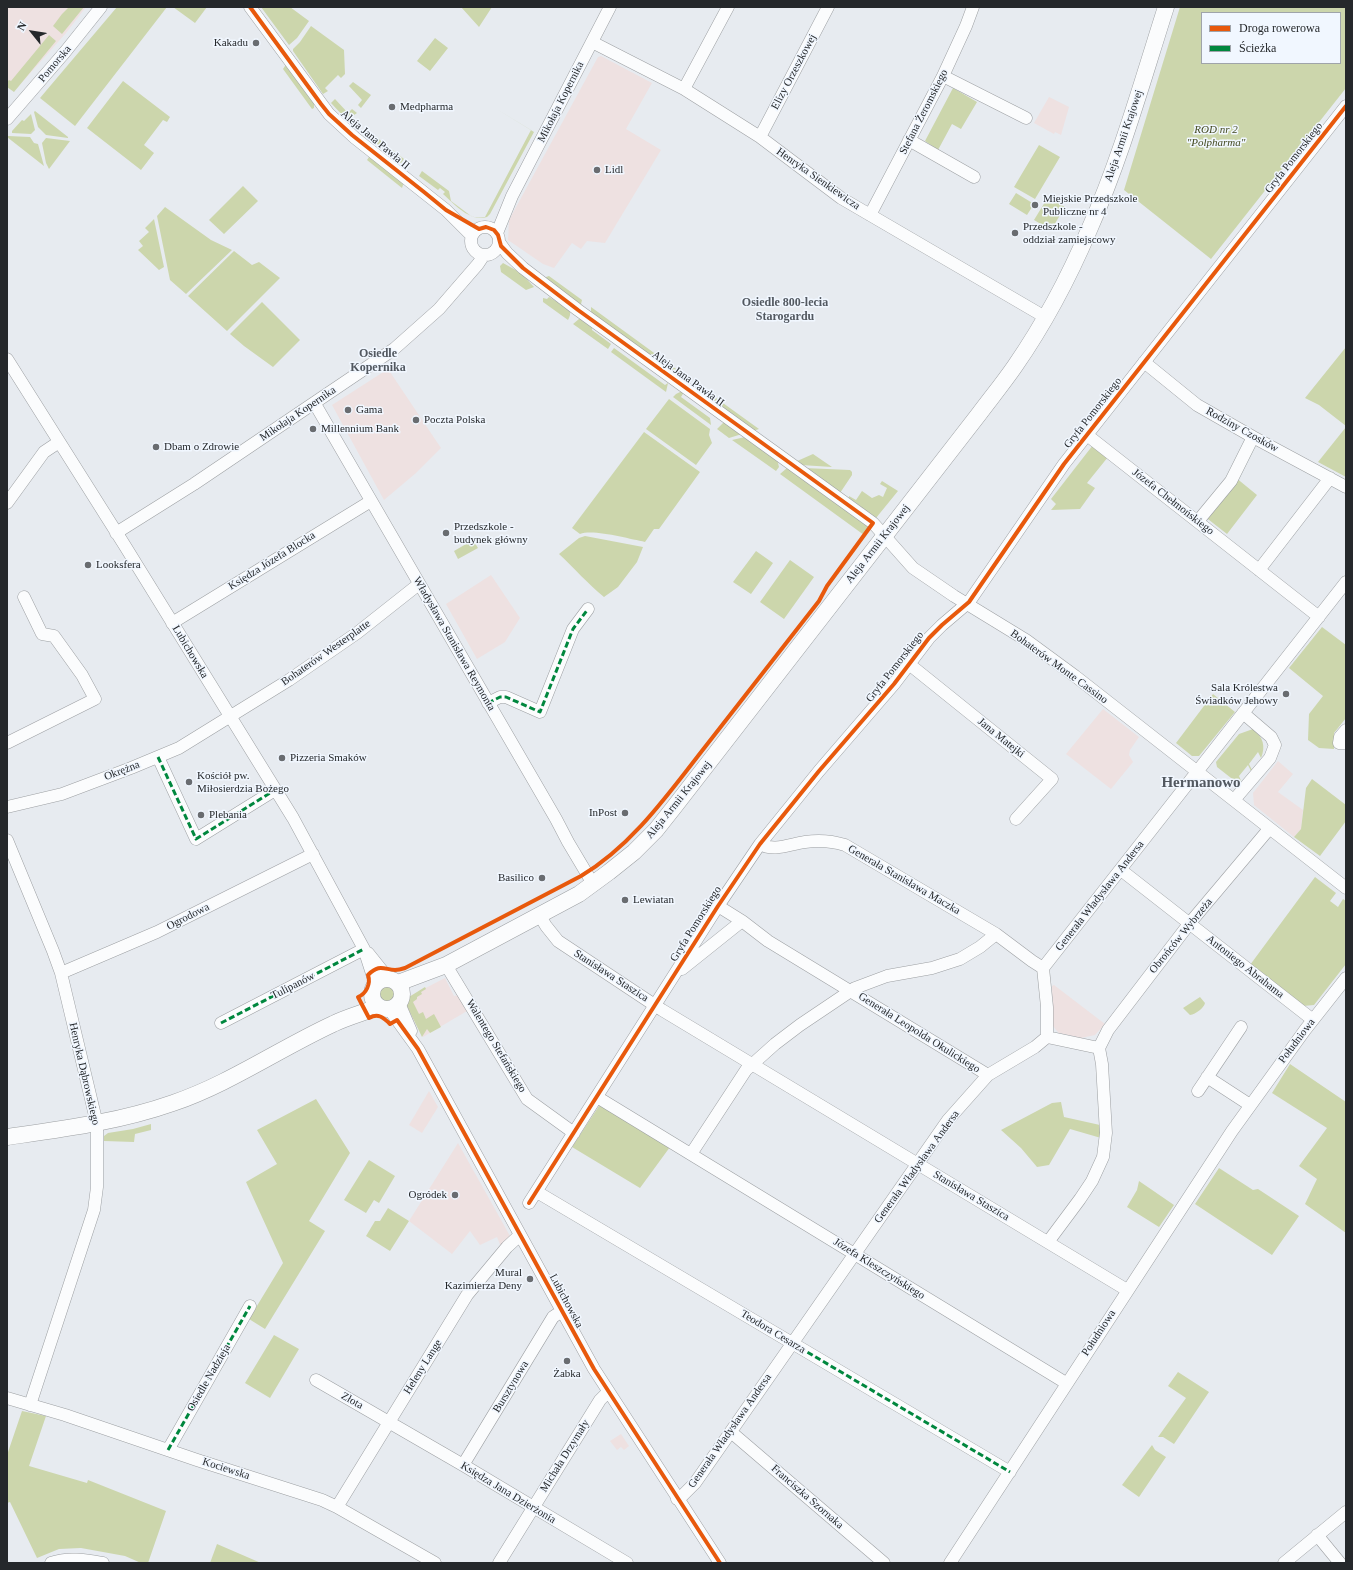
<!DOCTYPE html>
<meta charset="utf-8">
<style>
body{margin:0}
#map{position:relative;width:1353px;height:1570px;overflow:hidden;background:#e7ebf0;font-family:Georgia,serif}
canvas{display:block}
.frame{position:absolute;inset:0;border:8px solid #25282b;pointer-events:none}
.legend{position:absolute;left:1201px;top:12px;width:140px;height:52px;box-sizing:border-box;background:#f1f7ff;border:1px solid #9fa4aa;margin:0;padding:5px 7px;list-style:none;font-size:12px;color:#25282b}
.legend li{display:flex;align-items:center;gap:8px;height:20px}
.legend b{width:20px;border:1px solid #9fa4aa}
.north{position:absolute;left:12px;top:12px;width:40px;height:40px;-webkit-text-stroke:3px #f1f7ff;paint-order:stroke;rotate:300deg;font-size:11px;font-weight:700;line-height:16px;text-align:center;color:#25282b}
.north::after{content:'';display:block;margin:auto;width:14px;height:18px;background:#25282b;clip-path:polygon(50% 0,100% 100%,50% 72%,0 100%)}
</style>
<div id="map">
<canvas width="1353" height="1570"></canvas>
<div class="frame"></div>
<ul class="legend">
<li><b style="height:5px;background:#e8590c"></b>Droga rowerowa</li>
<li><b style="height:5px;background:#00873e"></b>Ścieżka</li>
</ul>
<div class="north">N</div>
</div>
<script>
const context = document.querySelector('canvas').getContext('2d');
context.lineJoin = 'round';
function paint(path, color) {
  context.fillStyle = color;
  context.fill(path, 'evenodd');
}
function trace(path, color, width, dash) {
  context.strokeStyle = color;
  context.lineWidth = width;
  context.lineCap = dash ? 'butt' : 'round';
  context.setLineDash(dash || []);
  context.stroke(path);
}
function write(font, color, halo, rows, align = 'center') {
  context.font = font + ' Georgia,serif';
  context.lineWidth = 3;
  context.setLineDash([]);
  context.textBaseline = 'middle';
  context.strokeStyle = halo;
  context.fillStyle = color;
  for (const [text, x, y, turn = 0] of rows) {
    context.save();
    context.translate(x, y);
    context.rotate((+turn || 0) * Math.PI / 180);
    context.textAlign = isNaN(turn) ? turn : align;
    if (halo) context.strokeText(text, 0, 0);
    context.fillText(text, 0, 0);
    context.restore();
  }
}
const commercial = new Path2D(`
 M7,7H86L66,33L18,87L13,91L7,87Z
 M601,56L652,83L626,129L661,150L605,243L587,241L581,249L572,243L554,268L543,264L508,240L509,220L598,57Z
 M1049,97L1069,107L1061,135L1055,132L1054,134L1034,123Z
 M388,369L441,448L416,473L384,500L332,405Z
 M491,575L520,618L505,642L477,659L446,604Z
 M1103,709L1139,737L1130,750L1129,755L1133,762L1111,789L1066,754Z
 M1278,761L1293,774L1278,792L1303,810L1301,829L1294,837L1254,805L1253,793Z
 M445,978L454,996L458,995L467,1011L423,1037L407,1007L410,996Z
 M1054,985L1105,1024L1095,1035L1081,1038L1059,1033L1056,1030L1053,1026L1052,986Z
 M429,1091L438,1107L422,1133L409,1125Z
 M458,1143L510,1236L501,1247L497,1237L480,1245L470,1231L452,1254L409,1221Z
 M621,1434L629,1446L624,1450L621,1447L617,1450L610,1441Z`);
const green = new Path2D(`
 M69,7H84L62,34L53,26L62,14Z
 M117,7H167L75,126L40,98Z
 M173,7H207L195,23Z
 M261,7H290L309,21L297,38L289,45Z
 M461,7H492L479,27Z
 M1180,7H1346V88L1211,259L1124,190ZM1202,13H1340V63H1202Z
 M311,26L344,50L345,74L341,78L338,75L325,88L328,91L323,94L293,51V49L300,42Z
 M49,35L56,41L14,92L7,87V82L9,80L11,81Z
 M435,38L448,48L430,71L417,61Z
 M285,66H288L314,102V108L312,109L283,69Z
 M123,81L170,117L167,122L163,120L144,145L154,153L141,170L87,128Z
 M353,82L371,95L361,108L358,105L362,100L349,86Z
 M953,88L977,102L961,129L952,124L938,150L925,141Z
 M335,99L348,113L352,109L357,113L347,120L331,103Z
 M495,108L534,132L490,214L487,217C470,222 455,205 443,194L445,192L440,188L438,190L419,176L422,171L449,191L451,201L471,216L477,218L485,217L531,130Z
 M35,111L68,137V138L46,135L38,127L34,112Z
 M31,114L35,130L31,134L12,133V131L22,120L24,121Z
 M366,129L404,159L401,163L363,133Z
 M8,136L30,137L34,143L38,144L44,166L7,137Z
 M46,138L70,141L49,169L46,163L42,143Z
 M1039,145L1060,157L1035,199L1014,187Z
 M369,157H372L404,182L402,188L367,160Z
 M243,186L258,201L224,234L209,220Z
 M1016,193L1034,204L1027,215L1009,204Z
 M1048,197L1065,207L1051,230L1034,220Z
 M165,207L211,240L232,250L186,294L170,280L157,216Z
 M154,219L164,267L159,270L138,250L143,246L139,241L149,232L145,228Z
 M234,251L252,265L259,262L280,278L227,331L188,296Z
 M503,263L521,273L534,287L526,290L501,272L500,266Z
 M549,276L582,300L581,304H579L546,279V277Z
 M549,297C557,303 577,306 568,320L543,302V298L547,299Z
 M262,302L300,340L273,367L244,346L230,334Z
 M591,307L683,374L680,378L591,313Z
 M579,319H584L592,325V330L611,344L608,349L573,324Z
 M1346,347V426L1319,405L1305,398Z
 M614,348L665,385L668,383L666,392L611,352Z
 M680,392H684L681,397L710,418L711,425L673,397L676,394Z
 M716,398L759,429L753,431L713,402Z
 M669,399L710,429L709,435L712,443L696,465L646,429Z
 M723,423H727L742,434L729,438L717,429Z
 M1346,427V477L1318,462Z
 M644,432L700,472L659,529H654L645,542C629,539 594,529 580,534L572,528Z
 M745,437L777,459L779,467L776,471L732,440Z
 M1093,445L1108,457L1087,483L1095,488L1080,509L1051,510L1056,504L1051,499Z
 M813,454L832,467L801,465L795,462Z
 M787,468L791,469L869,527L864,535L780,474Z
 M804,468L850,470L852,472V475L840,493Z
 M1235,477L1257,495L1227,534L1204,516Z
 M882,481L898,491L876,518L849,498V496L856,500L862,491L872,498L879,495L883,497L887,488L880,484Z
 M585,536L643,547L637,562L618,587L604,597C588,584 574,568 559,554L579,538Z
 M473,540L478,548L458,559L454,551Z
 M756,551L773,563L751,594L733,582Z
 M790,560L814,577L784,619L760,602Z
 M1322,627L1346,645V718L1334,733V749L1319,748L1308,740L1309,714L1323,696L1289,668Z
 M1213,694L1235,712L1199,756H1192L1176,743Z
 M1253,729C1263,737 1266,746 1261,758L1258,752L1249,764L1252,770L1251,771L1248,765L1239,776L1242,783L1240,785L1217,767L1216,762L1239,734Z
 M1312,779L1346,805V821L1320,856L1294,837L1301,829L1306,788Z
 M1315,877L1336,893L1330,901L1338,907L1343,899L1346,901V964L1314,1005L1303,1006L1250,965Z
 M378 994a8 8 0 1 1 16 0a8 8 0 1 1-16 0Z
 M425,987L426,989L421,992L422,994L417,997V999L413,1002L419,1014L423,1012L426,1019L434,1014L441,1027L430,1033L427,1029L422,1037L406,1004L409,997Z
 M1200,997L1205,1003C1204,1008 1196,1014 1190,1015L1183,1008Z
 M1290,1064L1346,1102V1233L1305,1204L1317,1179L1299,1166L1327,1128L1272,1093Z
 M316,1099L350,1153L309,1221L325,1231L265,1329L249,1319L283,1263L246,1182L277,1164L257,1130Z
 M1061,1102L1064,1117L1100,1125L1101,1138L1070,1129L1049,1165L1037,1167L1021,1148L1001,1130L1052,1103Z
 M599,1106H603L670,1147L640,1188L572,1147Z
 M151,1124V1130L135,1134L134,1142L104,1141V1136L108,1133L133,1129Z
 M369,1160L395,1176L379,1203L374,1200L366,1213L344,1200Z
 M1219,1168L1253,1190L1258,1189L1299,1216L1272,1255L1195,1204Z
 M1139,1181L1174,1205L1159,1227L1127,1207L1137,1190Z
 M388,1208L409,1221L390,1251L366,1236L375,1221H380Z
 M274,1335L299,1349L270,1398L245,1383Z
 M1178,1372L1209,1392L1174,1444L1163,1437H1158L1186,1398L1168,1386Z
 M22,1411L46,1416L29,1466L87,1483L88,1480L166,1511L148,1563H141L125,1556L81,1548L59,1549L37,1558L10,1502L7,1503V1455Z
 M1152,1445L1155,1450L1166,1457L1139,1497L1122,1485Z
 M217,1544L261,1563H210Z`);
const minor = new Path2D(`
 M250,7L329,114L355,138L446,210L472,236
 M592,42L684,89L760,137L841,198L1045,317
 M943,76L1026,118
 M684,89L728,7
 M7,119L65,52L101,7
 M760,137L828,7
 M909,140L974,177
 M870,215L943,76L966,26L973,7
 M471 241a14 14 0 1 1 28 0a14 14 0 1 1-28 0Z
 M497,233L512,196L610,7
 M499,242L507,253L523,268L578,310L873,523L913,568L954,596L1026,640L1075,676L1346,888
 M7,359L125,546L293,818L364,949L375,983
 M1144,362L1197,405L1253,437L1346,487
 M315,404L556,819L568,842L593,884
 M1087,435L1319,617
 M7,503L44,452L59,442
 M1198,521L1231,481L1253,437
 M116,533L194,484L394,349L439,309L478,264L484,255
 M1259,570L1330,478
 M172,623L371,501
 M909,664L1052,779L1016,819
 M488,703L500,697H506L540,712L573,629L588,609
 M1346,730L1340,737L1339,743H1346
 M7,743L95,699L82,675L54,636L42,634L24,597
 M158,757L196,839L275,790
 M1234,800L1270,758L1275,745L1271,737L1243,713
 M7,807L62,794L131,768L179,748L289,680L357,633L419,584
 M7,840L53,951L61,973L97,1124V1187L94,1210L30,1405
 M760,844C774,852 790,844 805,842C818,840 832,841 845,845L996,934L1032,961L1043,968
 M1121,870L1313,1020
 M718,906L742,921L768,941L988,1075
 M540,916L546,926L558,941L662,1010L1127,1290
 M368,953L388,978
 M446,965L527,1099L574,1133
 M682,969L742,921
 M61,973L157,932L313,854
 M399,1003L411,1031
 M389,1009L418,1049L594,1369L720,1563
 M221,1023L364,949
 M1047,1037L1099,1048
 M1207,1077L1250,1105
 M1198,1091L1241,1027
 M597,1097L1066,1383
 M691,1154L746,1070L775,1044L800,1025L855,988L887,976L932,968L960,959L980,947L996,934
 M537,1192L1010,1472
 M529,1203L718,906L760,844L819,771L894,684L929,638L942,625L969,602L1064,464L1346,106
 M1048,1242L1080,1199L1092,1181L1103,1157L1106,1133L1102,1064L1099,1048L1108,1030L1189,924L1269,829
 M316,1380L463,1465L627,1563
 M7,1398L65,1415L197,1460L322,1500L337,1507L435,1563
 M731,1432L884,1563
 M168,1450L250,1306
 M463,1465L553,1317L562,1311
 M677,1499L682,1496L695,1483L948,1120L988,1075L1035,1047L1047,1037V1007L1043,968L1346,582
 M337,1507L467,1295L507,1247L520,1235
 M1317,1535L1340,1563
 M51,1563C68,1557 85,1560 103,1563
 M499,1563L600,1400L608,1392
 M950,1563L1232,1131L1305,1030L1346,978
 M1284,1563L1346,1512`);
const major = new Path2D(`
 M372 994a15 15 0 1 1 30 0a15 15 0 1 1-30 0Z
 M398,983L446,965L579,894L609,872L634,852L656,830L675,806L979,414C991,398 1004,382 1015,366C1044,324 1069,277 1089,230C1121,158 1142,82 1166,7
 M7,1137C63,1129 119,1122 173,1103C229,1084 279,1049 333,1024C347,1017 363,1013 378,1007`);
const quiet = new Path2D(`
 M488,703L500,697H506L540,712L573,629L588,609
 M158,757L196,839L275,790
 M221,1023L364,949
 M792,1343L1010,1472
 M168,1450L250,1306`);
const cycleway = new Path2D(`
 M250,7L321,104L329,114L352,135L424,192L446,210L479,229L486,227L494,230L498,235L501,246L523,268L578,310L873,523L827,586L819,601C781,650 743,699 705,747C669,793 632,846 581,876L405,968C402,969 398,970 395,970C383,969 379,964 368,975C371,984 366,994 358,997L369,1018C378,1013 383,1017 390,1024L397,1020L418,1049L594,1369L720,1563
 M529,1203L718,906L760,844L819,771L894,684L929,638L942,625L969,602L1064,464L1346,106`);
const markers = [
 [256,43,4,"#696c70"],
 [392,107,4,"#696c70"],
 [597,170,4,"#696c70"],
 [1035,205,4,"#696c70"],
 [1015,233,4,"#696c70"],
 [348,410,4,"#696c70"],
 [416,420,4,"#696c70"],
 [313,429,4,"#696c70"],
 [156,447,4,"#696c70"],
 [446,533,4,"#696c70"],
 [88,565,4,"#696c70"],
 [1286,694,4,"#696c70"],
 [282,758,4,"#696c70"],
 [189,782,4,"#696c70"],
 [625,813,4,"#696c70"],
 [201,815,4,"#696c70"],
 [542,878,4,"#696c70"],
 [625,900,4,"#696c70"],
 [455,1195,4,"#696c70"],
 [530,1279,4,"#696c70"],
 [567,1361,4,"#696c70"]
];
const poiNames = [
 ["Kakadu",248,43,"right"],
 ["Medpharma",400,107],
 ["Lidl",605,170],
 ["Miejskie Przedszkole",1043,199],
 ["Publiczne nr 4",1043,212],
 ["Przedszkole -",1023,227],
 ["oddział zamiejscowy",1023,240],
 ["Gama",356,410],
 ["Poczta Polska",424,420],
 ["Millennium Bank",321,429],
 ["Dbam o Zdrowie",164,447],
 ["Przedszkole -",454,527],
 ["budynek główny",454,540],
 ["Looksfera",96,565],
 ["Sala Królestwa",1278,688,"right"],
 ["Świadków Jehowy",1278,701,"right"],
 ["Pizzeria Smaków",290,758],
 ["Kościół pw.",197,776],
 ["Miłosierdzia Bożego",197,789],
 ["InPost",617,813,"right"],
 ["Plebania",209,815],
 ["Basilico",534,878,"right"],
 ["Lewiatan",633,900],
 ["Ogródek",447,1195,"right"],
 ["Mural",522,1273,"right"],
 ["Kazimierza Deny",522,1286,"right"],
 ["Żabka",567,1374,"center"]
];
const streetNames = [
 ["Pomorska",55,64,-50],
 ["Elizy Orzeszkowej",794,72,-62],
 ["Mikołaja Kopernika",561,102,-63],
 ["Stefana Żeromskiego",924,112,-63],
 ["Aleja Armii Krajowej",1124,136,-71],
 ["Aleja Jana Pawła II",375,140,40],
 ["Gryfa Pomorskiego",1294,158,-52],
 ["Henryka Sienkiewicza",818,179,35],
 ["Aleja Jana Pawła II",688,379,36],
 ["Gryfa Pomorskiego",1093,413,-52],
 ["Mikołaja Kopernika",298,414,-34],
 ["Rodziny Czosków",1242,430,29],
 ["Józefa Chełmońskiego",1173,502,38],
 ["Aleja Armii Krajowej",878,544,-52],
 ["Księdza Józefa Blocka",272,561,-32],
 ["Władysława Stanisława Reymonta",454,644,60],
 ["Lubichowska",190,652,59],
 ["Bohaterów Westerplatte",326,653,-35],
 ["Gryfa Pomorskiego",895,667,-52],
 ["Bohaterów Monte Cassino",1059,667,36],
 ["Jana Matejki",1001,738,39],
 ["Okrężna",122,771,-21],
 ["Aleja Armii Krajowej",679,800,-51],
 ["Generała Stanisława Maczka",904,880,30],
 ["Generała Władysława Andersa",1100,896,-52],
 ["Ogrodowa",188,917,-27],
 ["Gryfa Pomorskiego",696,924,-58],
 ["Obrońców Wybrzeża",1181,936,-51],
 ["Antoniego Abrahama",1245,967,38],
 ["Stanisława Staszica",611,976,33],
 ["Tulipanów",293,986,-27],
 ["Generała Leopolda Okulickiego",919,1033,32],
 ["Południowa",1297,1041,-53],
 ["Walentego Stefańskiego",496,1046,59],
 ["Henryka Dąbrowskiego",84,1074,77],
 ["Generała Władysława Andersa",917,1167,-54],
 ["Stanisława Staszica",971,1196,31],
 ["Józefa Kleszczyńskiego",879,1269,32],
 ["Lubichowska",566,1301,62],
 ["Teodora Cesarza",773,1332,31],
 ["Południowa",1099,1333,-57],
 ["Heleny Lange",423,1367,-58],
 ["Osiedle Nadzieja",209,1378,-60],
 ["Bursztynowa",511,1387,-59],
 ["Złota",352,1401,30],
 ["Generała Władysława Andersa",730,1431,-55],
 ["Michała Drzymały",565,1456,-58],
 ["Kociewska",226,1469,18],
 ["Księdza Jana Dzierżonia",508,1493,31],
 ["Franciszka Szornaka",807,1497,41]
];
const parkNames = [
 ["ROD nr 2",1216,130],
 ["\"Polpharma\"",1216,143]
];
const neighbourhoodNames = [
 ["Osiedle 800-lecia",785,303],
 ["Starogardu",785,317],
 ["Osiedle",378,354],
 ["Kopernika",378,368]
];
const districtNames = [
 ["Hermanowo",1201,783]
];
paint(commercial, '#eee1e1');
paint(green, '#ccd6ac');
trace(minor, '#9c9fa2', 13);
trace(major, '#9c9fa2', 17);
trace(minor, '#fbfcfd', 12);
trace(major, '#fbfcfd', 16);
trace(quiet, '#00873e', 3, [6, 3]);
trace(cycleway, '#e8590c', 4);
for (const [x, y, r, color] of markers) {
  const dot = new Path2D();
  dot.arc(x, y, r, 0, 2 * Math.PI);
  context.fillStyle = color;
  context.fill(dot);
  trace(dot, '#f1f7ff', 1.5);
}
write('11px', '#25282b', '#f1f7ff', poiNames, 'left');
write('11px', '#25282b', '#f1f7ff', streetNames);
write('italic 11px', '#42491f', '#f1f7ff', parkNames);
write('bold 12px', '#525860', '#f1f7ff', neighbourhoodNames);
write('bold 15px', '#525860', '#f1f7ff', districtNames);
</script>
